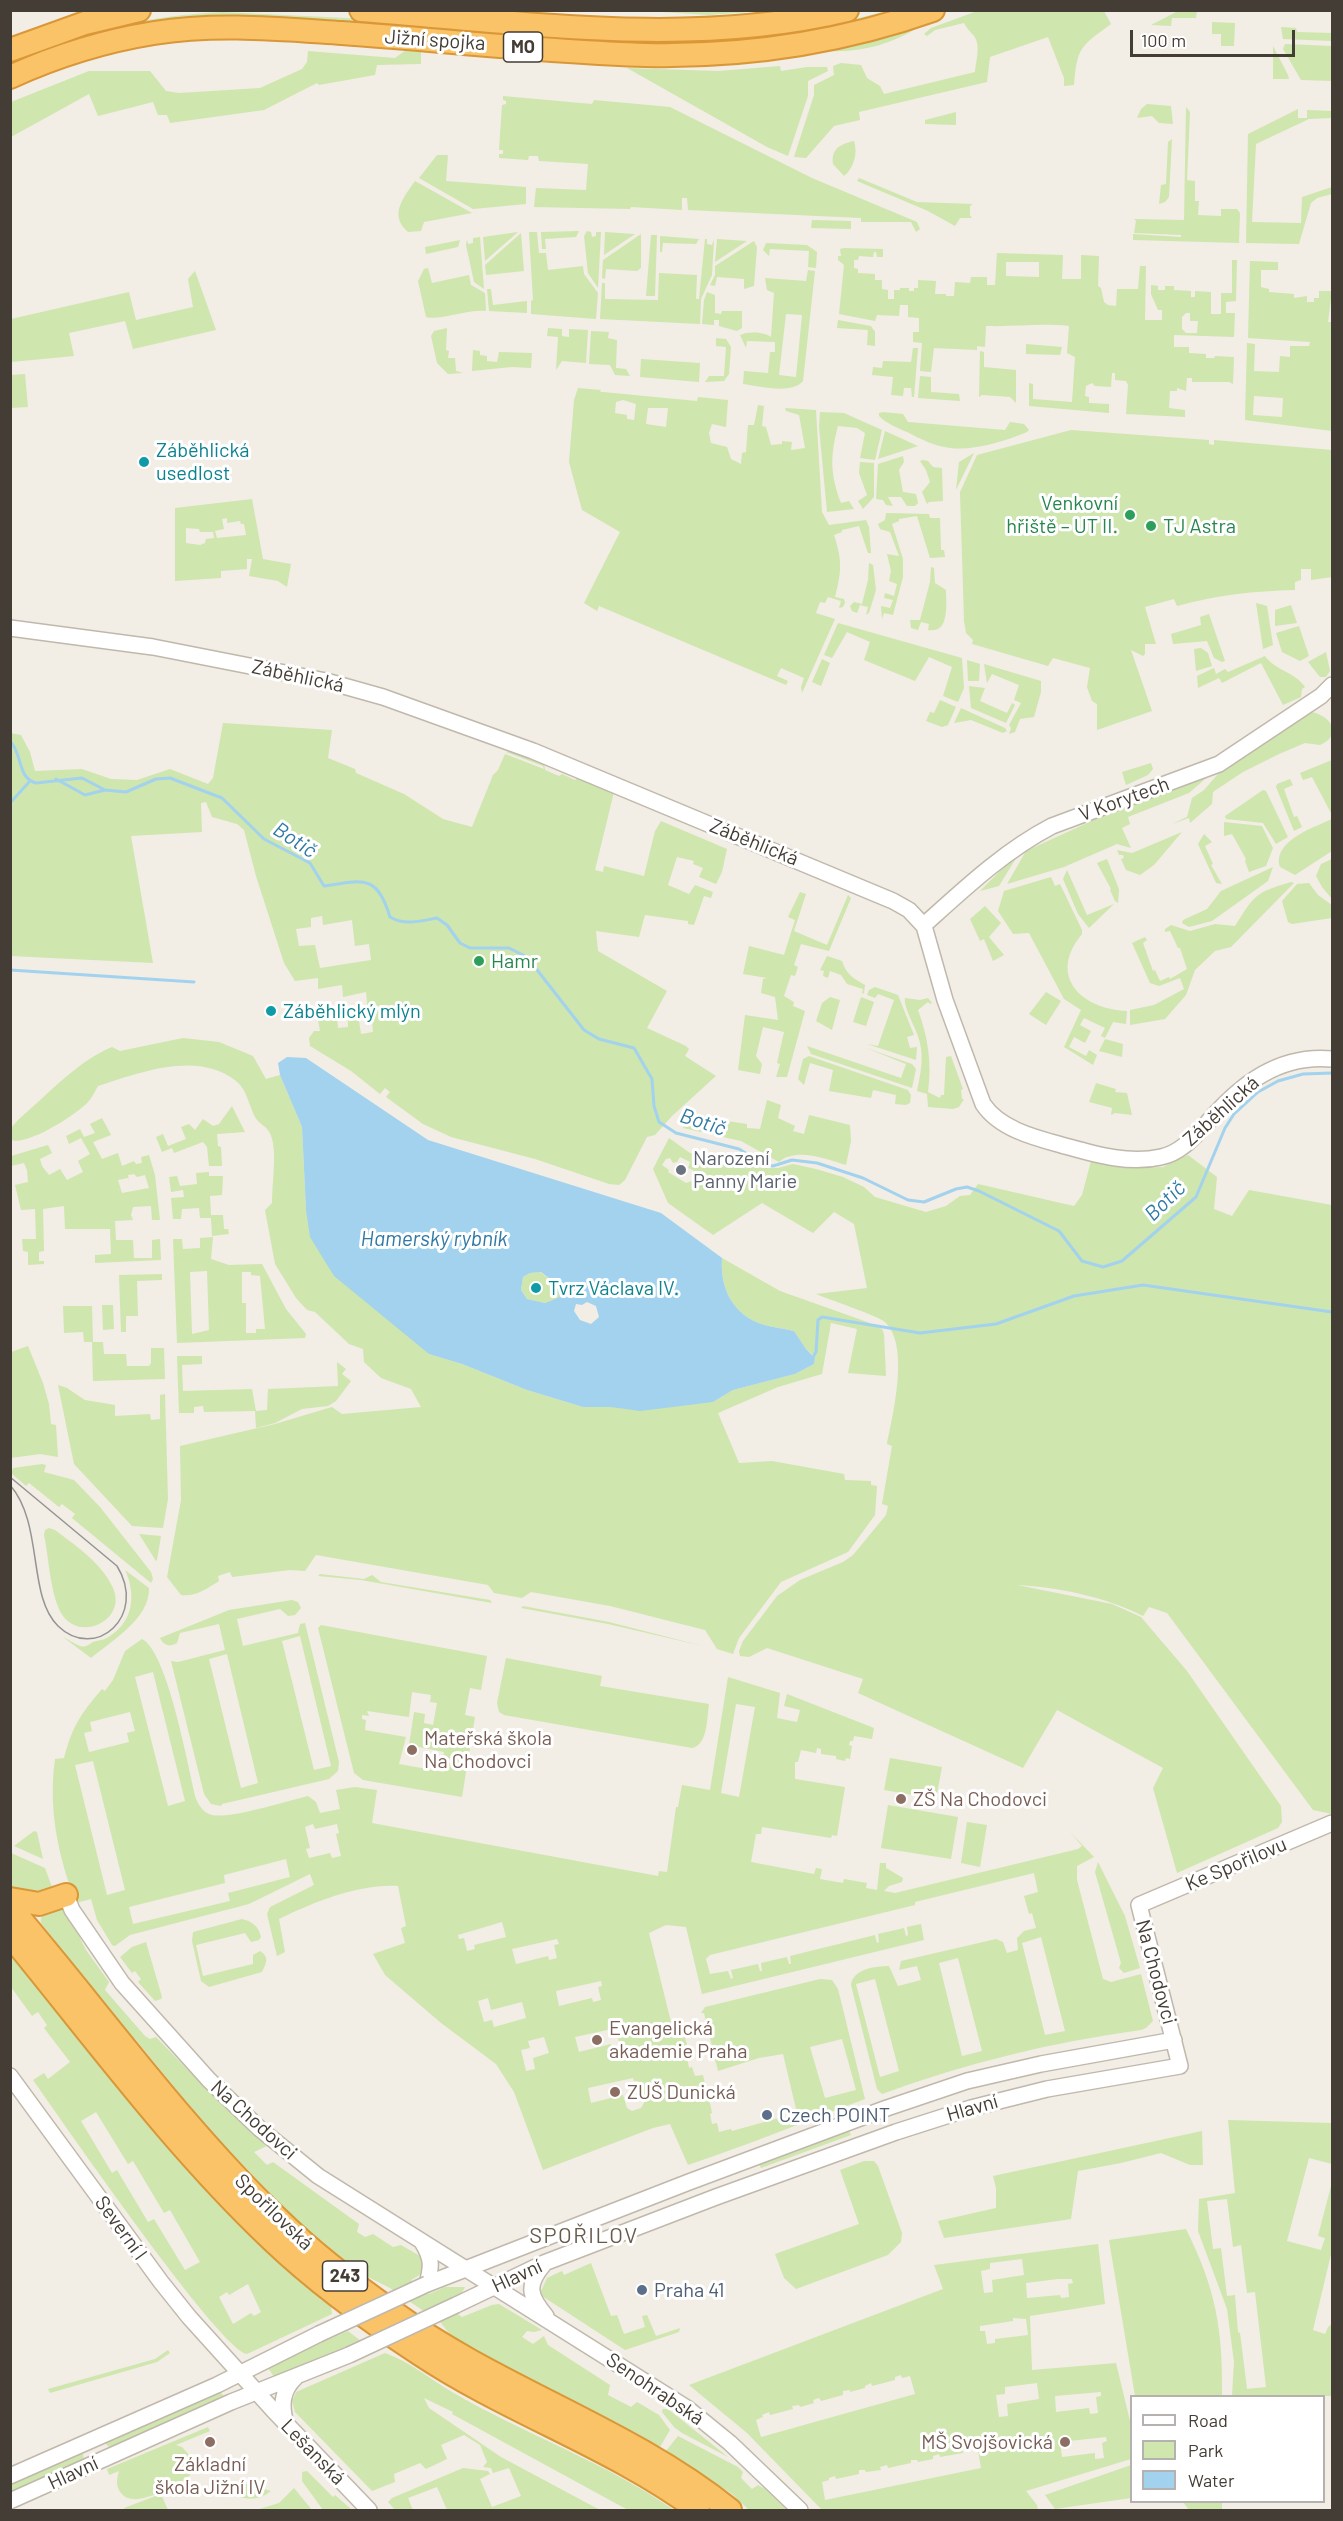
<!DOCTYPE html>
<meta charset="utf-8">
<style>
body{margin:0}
#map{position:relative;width:1343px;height:2521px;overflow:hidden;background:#f2ede5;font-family:Barlow,sans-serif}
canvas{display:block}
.frame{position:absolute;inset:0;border:12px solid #443d35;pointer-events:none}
.legend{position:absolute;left:1130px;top:2395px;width:195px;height:108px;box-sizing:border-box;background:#fff;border:2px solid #b4b1ae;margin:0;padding:8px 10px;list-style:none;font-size:18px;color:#443d35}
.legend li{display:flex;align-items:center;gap:12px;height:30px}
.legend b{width:30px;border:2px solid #b4b1ae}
.scale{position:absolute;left:1130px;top:30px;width:165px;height:27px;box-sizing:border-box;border:3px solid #443d35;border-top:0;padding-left:8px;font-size:18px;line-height:21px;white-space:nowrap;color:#443d35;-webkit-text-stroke:4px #fff;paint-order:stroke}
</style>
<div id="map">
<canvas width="1343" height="2521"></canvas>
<div class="frame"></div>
<ul class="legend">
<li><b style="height:8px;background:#fff"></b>Road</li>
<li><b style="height:16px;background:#cfe6ae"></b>Park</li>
<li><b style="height:16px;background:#a2d2ee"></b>Water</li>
</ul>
<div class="scale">100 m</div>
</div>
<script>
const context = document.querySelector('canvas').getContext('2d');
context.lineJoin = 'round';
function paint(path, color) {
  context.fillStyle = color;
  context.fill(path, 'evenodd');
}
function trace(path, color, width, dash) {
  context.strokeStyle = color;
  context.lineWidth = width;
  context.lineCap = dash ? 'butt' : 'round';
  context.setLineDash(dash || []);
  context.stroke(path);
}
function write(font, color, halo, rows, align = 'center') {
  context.font = font + ' Barlow,sans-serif';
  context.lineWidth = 6;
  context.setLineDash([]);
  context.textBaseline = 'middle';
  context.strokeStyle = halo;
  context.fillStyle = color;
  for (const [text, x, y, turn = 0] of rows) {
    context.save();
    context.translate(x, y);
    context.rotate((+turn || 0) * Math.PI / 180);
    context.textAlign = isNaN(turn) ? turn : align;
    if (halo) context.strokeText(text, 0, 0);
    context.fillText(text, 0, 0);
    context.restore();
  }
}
const green = new Path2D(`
 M980,10L1104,11L1111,24C1081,46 1077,47 1074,85L1064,86V78L1048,37L990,57L987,82L859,112L860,120L834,126L806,158L794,157L814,95V85L834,75L833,66L841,63L861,65L867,78L880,86L884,94L975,72C976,61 981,45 974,36C970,31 967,29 964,23L935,30L927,36L924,34L931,28Z
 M646,11L765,10V11L708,15Z
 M886,11H904L790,37L681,46L627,44L628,39C721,40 795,36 886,11Z
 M1178,11H1197L1196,18H1172L1171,26L1151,25Z
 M223,12L346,18L532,34L531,37L527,38L289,20L11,66L10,61C81,30 147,16 223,12Z
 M1212,22L1235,23L1234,46H1221V34H1212Z
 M1281,27L1296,28L1297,32L1332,33V41L1283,39Z
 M917,28C891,45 857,53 826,51Z
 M1285,44L1332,46V81L1301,80L1283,49Z
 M1273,46L1288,75L1289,79H1273Z
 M406,50L421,51V64L377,65L375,75L319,85L317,83L264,110L170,123L167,115H158L153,102L98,116L89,94L11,137V102L89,71H150L166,91L179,93L260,88L302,69L307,62L308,51L395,58Z
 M780,66L781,71L807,67H827L828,71L808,81V96L788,156L767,147L627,68L718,71Z
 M503,96L592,104L594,100L670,107L812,178L917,222L920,229L916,232L911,222H861V218L688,210L687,198H682V210L631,207L630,209L534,207L536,188L586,190L588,164L539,161L538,156H529L528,160L499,158V154H503V150H499L502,105L506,104V101L503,100Z
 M1147,104L1171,106L1173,124L1159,123L1152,116L1137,118L1141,109Z
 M1186,107L1190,112L1187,180L1195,181V201H1199L1198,215L1221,216V209H1237L1240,213L1239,243L1133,240V234L1181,237V235L1134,233L1136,221L1134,219L1184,220Z
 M1298,109V118H1307V110L1332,111V118L1309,119L1256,144L1252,222L1301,223L1302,197L1332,187V194L1317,198L1311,203L1299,244L1246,243L1248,134Z
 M956,112V125L925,124V120Z
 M1172,139L1169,197L1165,202L1159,204L1161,185L1166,184L1168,142Z
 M854,141C858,153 854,168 844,176L833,164C831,149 840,144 854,141Z
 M437,155H448L446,181L526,187V204L473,209L419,178Z
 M859,178L917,202L973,204L970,206V215L972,218H960L955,226L928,211L857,181Z
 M415,181L472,213L424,222L421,231L408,232C388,215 404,197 415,181Z
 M812,220L851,221V229L811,228Z
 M579,231L576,237L545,239L546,249H542L541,232Z
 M587,231L591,232L592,237L596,236V232H601L598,288L588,273L584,236Z
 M518,232L485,261L483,237Z
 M529,232H537L539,253H546L548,270L583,266L584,274L598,293L596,319L531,314V301L533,300Z
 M605,232L634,234H635L604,255Z
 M521,233L524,271L486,275L485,265Z
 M641,234V268L637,271L606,269L605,279L602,278L603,260Z
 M651,235H657L655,296H646Z
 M660,236L699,239L696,244L663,243L662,252H660Z
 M480,237L484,289L474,282L466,245L467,239L468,244L473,243V238Z
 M705,239H707V244L712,245L714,239L712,275L701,299L700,324L600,319L602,283H605V299L658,300L659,273L697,275L696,299H699Z
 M717,239L747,241L715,262Z
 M460,240L458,247L426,254L425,247Z
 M754,241L757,247L754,286L744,289V279L717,277L715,286L710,285L715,275V266Z
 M766,243L807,245L817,252L816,268L808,267L809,251L770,249L769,256L763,250Z
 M844,248L883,249V257H877L876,252H874L873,257L859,256L858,260H854V268L858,269V273L875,274V280H882V289L888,290V299H894V290H900V288H909V291H914V288H918V280L936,281L935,294H946V296H954L955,282L970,283L971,277H987V285H995L997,253L1063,255L1062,279H1081V255L1099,256L1098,286L1101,288L1104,302L1108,305L1116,306L1117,289H1138L1140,266H1146L1145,320H1162V310H1158L1151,294V285L1158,286V290H1165V286H1174V290L1191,291V297H1195V291L1211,292V314H1221V293H1232V260H1237L1236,301L1226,302V313H1235L1234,337L1174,335V347H1189V353L1206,354V358H1214L1215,356L1234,357L1233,384L1229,382H1192V378H1187L1186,391L1177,388V391H1170L1169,408L1185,410V417L1126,414L1128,385L1126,381L1115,380V373H1112L1111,387L1095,386L1092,383L1086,386L1085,396L1089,397V403L1109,404V413L1029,406V383L1033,384V399L1072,402L1075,357L1067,353L1069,326C1040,323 1015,327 986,326L985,347L977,346V350L934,348L931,372L920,371L922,343L913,342V332H919V318L908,317V305H900L899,316L877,315L875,321L839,314L844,265L838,260V256H841L840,249ZM1006,262H1039V277L1006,276ZM1186,313H1190V321H1198L1197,333H1186L1182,329V317Z
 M1250,261L1278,262V270H1261V287L1269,289V292L1294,294V298L1307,296V302H1314V298H1319V291H1332L1328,322H1332V431L1245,420L1247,343L1255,344L1254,371L1279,372L1280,356L1290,357V346H1309L1310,342L1248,338ZM1254,396L1283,398L1282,417L1253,415Z
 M428,268L432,283L469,275L471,285L485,293L486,311C468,309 439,321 426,317L418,281L424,269Z
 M808,270L815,271L803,381C791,395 759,386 743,384L744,371L768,373L770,352H775V342L747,341L746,348L740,335C748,331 765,332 771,337L774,293L767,290L765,278L806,281ZM786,314L802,315L796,377L779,375Z
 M195,271L216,330L133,349L125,321L69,333L74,356L11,362V319L129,292L136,320L193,307L188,279Z
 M487,289H491L493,305L527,301V313L489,311Z
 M707,292L715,295V313L721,314L722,311H742V328L737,331L719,326V320H714V325L702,324L704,300Z
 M838,320L871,326L875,332V346L867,345L868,330L837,328Z
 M447,328L446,350L449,351L448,358H455L456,371L463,373L448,374L437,363L431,336L434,331Z
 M548,328L562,329V336L569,337V329L588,330L586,363L562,361L556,370L558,337L547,336Z
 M591,331L609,332L608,338L617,340L616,368L626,369L630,376L615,375L610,365L589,364Z
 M716,338L726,339L731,347L729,374L724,381L705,382L709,376H724L726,347L716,346Z
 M1026,344L1062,347L1060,355L1026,354Z
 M913,348H918L914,397H912L911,388H904L903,396L891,395L893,377L872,375L873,367L882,368L883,361L911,362Z
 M473,350L480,351V355L487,356V361L497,362L499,352L532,353L531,368L512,367L472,371Z
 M980,351L984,352V367L1016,370V403L1010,397L982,395L979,397Z
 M641,359L700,363L699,382L640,377Z
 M25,374L28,407L11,408V375Z
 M920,376L931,377V392L959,394L960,401L918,398Z
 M578,388L601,390L600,392H603L697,401L698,397L728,400L726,427L712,424L709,433L711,443L727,447L731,459L741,464L742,453L746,452L748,425H754L758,405L764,406L762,426L766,427L771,445L782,444V441L792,442L791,450L805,448L799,415L786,411L785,408L816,410L822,512L829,525L866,520L869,527L871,553H868L859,526L842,530V532L834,535C842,560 842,570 835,597L844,599L845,603L843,607L839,608L841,601L828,597L825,603L820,602L816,613L835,619L802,693L801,687L804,678L781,668L777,676L788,681L786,685L599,606L597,611L584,603L620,532L582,510L569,462L574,400ZM623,400L636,404L634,420L627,419V415L615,413L616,402ZM648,408H668L666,427L646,424Z
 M820,412L844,413L882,430L875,460L860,458L865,433L857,428L838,426C830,456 830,474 841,503L849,501L854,509L827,512L819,427Z
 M883,412L903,414L908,422L1005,430L1010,422L1024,424L1029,430L1027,432C1005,441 974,451 950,448C935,446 920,439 907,432C897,428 886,423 879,416V413Z
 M1071,430L1209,440V444L1214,445V440L1332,450V577L1311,580V569H1301V580L1295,582V590C1254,591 1217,595 1177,606L1174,599L1145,607L1156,644H1145V654L1143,656L1131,650L1152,711L1097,730V704L1092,701L1087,687L1090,668L1053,658L1048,666L972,644L973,640L966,633L964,621L960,492L977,455Z
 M885,431L918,446L878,459Z
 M974,453L956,490L959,462Z
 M903,456L904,462L899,470L903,492L916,494L918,503L915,506H907L901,497H888L893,506L886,505L883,500L876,499L878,464Z
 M923,460L928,461L933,467L942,468L943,501L929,502L927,504L922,492L930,482L926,470L920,461Z
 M860,462L874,463V497L863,509L858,501L867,495L859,473Z
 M252,499L263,559L291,564L287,587L278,581L249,576L252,559H247V569L221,571V578L175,581V508ZM222,519L227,518V523L240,521L241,524H244L246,535L217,538L215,531L224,529ZM186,528L199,529L200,532H213L214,538L206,539L205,543L200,545L186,543Z
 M886,513L929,514L930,518H940L941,550H944L945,557L930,558L917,516L899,519V521L892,524L903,559V577L893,615L884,613L882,619L881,606L890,608L893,600L884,598L885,593L894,596L897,584L889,581L891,571L887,554L899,556L890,532L880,529L878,524L885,520Z
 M869,563L873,565L876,590L869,613L866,615L868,607L860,605L857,613L852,611L850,606L854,602L862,604L868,580Z
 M931,567L934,568L935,583L946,590C946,604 950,634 928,630L929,624L921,622L918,630L911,628L910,620H920L930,582Z
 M1256,603L1267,606L1273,645L1263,649Z
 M1291,605L1297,623L1275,626V610Z
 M1209,614L1225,661L1222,662L1214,658L1207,641L1173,644L1171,634L1201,625L1200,617Z
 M838,623L962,658L964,688L958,702L943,696L952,667L929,657L915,681L864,660L870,642L847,632L832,658L824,655Z
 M1299,626L1309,656L1300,661L1282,652L1276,633Z
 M1201,648L1208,653L1212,666L1196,671L1194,649Z
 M1326,652L1330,671L1326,677H1320L1308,662Z
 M1265,656C1276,671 1295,672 1305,687L1302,689L1301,697L1283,705L1261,663L1222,683L1219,678L1198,688L1197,676L1214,668L1216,674L1225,669L1228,672Z
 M822,659L830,663L821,686L812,682Z
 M967,660L980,664L979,681H968Z
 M984,664L1041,681V692L1034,717L1020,719L1015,732L1009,734L1011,728L1009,725L1021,703L1014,700L1019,685L992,674L987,683Z
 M969,686L985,688L980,701L1007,713L1012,703L1015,705L1006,723L971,708Z
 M940,700L956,707L948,725L942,727L926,721L930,712L934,713Z
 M961,708L1005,728L1007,731L1003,733L971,720L954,723Z
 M1312,712C1332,717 1343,735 1320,745L1305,743L1279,754L1243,772L1213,792L1212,804L1190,823L1189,818L1172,824L1187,817L1192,798L1204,790L1224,767Z
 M223,723L332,730L328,758L355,769L356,773L404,794L443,819L472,827L493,775L498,770L505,754L544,769L543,766L506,752L512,750L544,763L545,770L559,776L562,774L575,780L578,777L614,792L595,870L603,872L604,866L644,876L655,831L661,821L727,849L722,872L716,884L699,877L703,868L693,864L694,861L677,857L668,885L689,894L695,885L713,892L711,898L704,896L694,925L688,924V921L645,915L639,937L596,931L598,951L667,991L647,1028L686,1046L689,1049L685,1056L716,1076L672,1116L655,1135L647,1137L625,1180L619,1185L609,1184L535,1159L451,1137L423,1124L386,1097L390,1092L385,1088L380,1094L351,1071L310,1046L309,1038L314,1031H320L316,1009L336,1006L338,1028L348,1027V1019L356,1018L359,1021L361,1034L373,1032L371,1012H368L366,992L343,997L342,985L318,989V978L295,981L284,963L256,876L244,830L237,824L212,817L206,802L201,803L202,832L131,836L153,963L11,956L10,733L21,735L30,752L35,771L82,769L111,779L137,780L170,769L208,784L213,778ZM322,916L323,925L352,920L355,946L369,944L371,960L320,968L315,945L299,946L296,929L311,927V918Z
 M1332,760V815L1312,777L1303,780L1300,773Z
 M1151,763L1153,769L1148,775L1126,785L1122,772Z
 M1212,773L1189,793L1128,817L1130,824L1122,828L1131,848L1117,844L1064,867L1007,884L1026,851L1098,818Z
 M1290,779L1293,785L1284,789L1294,817L1297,816L1302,827L1294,831L1276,787L1277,784Z
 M1263,790L1266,791L1288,837L1276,844L1263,823L1226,819L1225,816Z
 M1332,819V851L1295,875L1280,867C1272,841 1315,827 1332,819Z
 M1224,822L1262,826L1273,848L1266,866L1249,872L1245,861L1246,859L1232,834L1224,836Z
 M1182,832L1154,865L1140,875L1126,870L1121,859L1124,858L1123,855H1119L1117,850L1132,853Z
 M1204,834L1212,842L1205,846L1213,864L1211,865L1222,884L1216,883L1198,844Z
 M1018,855L999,886L980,891L1014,857Z
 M1107,859L1119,889L1118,903L1115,901L1110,890L1111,889L1097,863Z
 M1332,859V899L1322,887L1316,876L1321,864Z
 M1273,867L1268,881L1212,921L1189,927L1182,923L1183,920L1207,909L1221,891Z
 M1067,870L1087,915L1114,904L1089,928L1078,914L1063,879Z
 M1051,877L1055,886L1060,884L1082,930V934C1047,976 1081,1009 1127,1011L1126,1024L1113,1022L1105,1038L1101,1036L1105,1028L1084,1018L1080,1025L1091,1031L1085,1043L1074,1037L1069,1047L1086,1056L1089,1050L1097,1055L1093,1065L1064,1047L1081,1010L1064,999L1029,933L1013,934L998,911L1004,891Z
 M1291,882L1294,883L1231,947L1215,951L1195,970L1186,995L1165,1019L1130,1025V1010L1154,1005L1184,989L1180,978L1159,986L1150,983L1132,943L1145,937L1147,940L1143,943L1153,971L1155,970L1160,981L1169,977L1170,979L1187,969L1180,948H1178L1170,931L1165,932V929L1171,925L1190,931L1215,924L1235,926C1255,895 1254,893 1291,882Z
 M1309,883L1318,895L1332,905V918L1292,924L1288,922L1282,901L1297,884Z
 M800,892L806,894L794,931L827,945L848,895L851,898L829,951L801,944L794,965L798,967L795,976L791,975L784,996L794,1002L793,1006L805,1011L787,1077H776L780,1064L777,1063L784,1032L763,1027L756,1056L762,1064L760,1074L738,1070L745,1015L778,1020L775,997L761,993L763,979L767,978L743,974L749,946L784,955L795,920L788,917Z
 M985,906L1001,923L989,937L1004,955L993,961L984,939L980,941L970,919Z
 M827,956L842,961C846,974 854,979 865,985L864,993L862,994L863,989L847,984L841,975L830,971L828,978L823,976L824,971L820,970Z
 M875,987L898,995L914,1035L907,1037L910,1048L917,1047L916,1060L867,1044L878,1046L894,1000L878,994L875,998L867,995L869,990Z
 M1046,992L1061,1001L1046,1025L1029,1014Z
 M830,997L840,1000L832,1030L816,1021L822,1003Z
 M861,997L874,1002L866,1026L853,1022Z
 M905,998L920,1000L928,998L932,1003L930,1004L928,1002L918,1010C928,1037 932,1063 928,1092L940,1098L941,1095H944L946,1057L951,1056L963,1089L961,1090L962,1099H964L959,1107L953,1109L928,1107L927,1094L917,1091C920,1076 924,1059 920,1043C918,1031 903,1008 905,998Z
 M183,1038L219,1042L253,1056L266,1079L280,1075L302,1127L306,1210L429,1354L462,1364L527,1390L583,1407L713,1402L733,1390L795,1374L814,1364L815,1357L806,1349L794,1331C782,1328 767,1327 756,1322C730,1310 720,1285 722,1258L780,1291L870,1323L882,1329L884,1334L886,1376L848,1373L857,1329L831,1323L822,1374L778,1387L718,1413L739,1463L772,1461L844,1474L845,1480L871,1481V1485L877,1486L875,1515L848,1552L781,1582L739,1638L733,1654L717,1649L705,1630L610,1606L531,1592L522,1598L494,1593L488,1585L316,1555L305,1571L290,1570L232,1577L230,1572L218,1576L219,1581C206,1589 196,1597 181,1595L167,1577L181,1500L180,1446L275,1424L332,1407L342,1414L421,1407L411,1389L381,1378L364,1362L363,1349L349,1344L315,1312L307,1310L296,1298L275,1264L265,1210L272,1203C272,1184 276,1161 273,1143C270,1125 261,1127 255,1117C249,1106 247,1089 236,1081C197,1050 139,1073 98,1086C95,1091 92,1098 88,1102C76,1115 27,1146 11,1140L10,1129L19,1119C46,1096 79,1060 112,1047L120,1051Z
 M1105,1039L1123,1044L1122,1057L1099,1051Z
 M807,1046L901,1078L906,1064L866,1048L912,1064L916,1069L912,1088L811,1054Z
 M809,1056L908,1090L911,1095L910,1103L906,1105L895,1104L896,1095L873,1090L871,1098L829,1091L833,1070L810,1063L804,1085L798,1079L803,1059Z
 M1096,1083L1116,1089L1115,1092L1127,1093L1132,1115L1115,1113L1111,1115L1112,1108L1089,1102Z
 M767,1100L781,1105L778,1118L795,1126L793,1131L804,1134L809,1115L850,1125L851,1141L846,1165C826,1159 796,1147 779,1162L741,1141L683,1128L690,1111L713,1119L747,1124V1128L760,1129Z
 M232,1106L245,1132L217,1134L218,1146L221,1147L222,1166H209L207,1147L203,1142L174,1153L172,1148L162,1152L156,1137L163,1134L168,1146L186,1139L181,1127L189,1124L195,1130L203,1119L213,1126L219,1124Z
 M102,1118L111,1135L93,1142L102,1159L118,1153L122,1166L134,1161L136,1164L142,1163L141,1157L149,1155L155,1175L160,1220H152L151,1206L133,1207L131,1215L133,1220L115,1221L116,1240H133L134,1258H152V1240L160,1239L161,1260L95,1263V1255L111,1254L110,1229H65L64,1206L43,1209L44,1251L39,1252V1261H44V1264L28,1265V1252L23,1251L22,1239H36L35,1209L21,1210L15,1185L28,1182L27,1170L24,1163L11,1166V1156L48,1145L52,1153L40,1159L42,1166L49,1175L60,1169L67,1180L83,1172L78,1161L90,1154L81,1138L69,1144L66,1136L80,1129L84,1137L95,1133L90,1124ZM134,1174L137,1177L145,1175L149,1188L122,1193L118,1180L128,1178L129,1182L128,1175Z
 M669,1138L690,1153L751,1160L766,1168H778L793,1164L816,1169L843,1177L864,1187L875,1197L926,1212L946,1206L960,1196L970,1195L978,1184L1074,1206L1082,1195L1091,1161L1127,1168L1163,1167L1188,1155L1217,1177L1214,1209L1232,1216L1249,1190L1332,1205V1814L1313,1810L1167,1613L1149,1607L1143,1616C1106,1597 1058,1587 1017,1585L1112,1604L1141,1617L1187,1671L1281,1806L1282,1822L1278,1828L1177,1873L1153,1788L1163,1768L1057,1710L1023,1768L858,1693L863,1679L767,1648L749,1657L740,1656L739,1651L743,1641L777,1596L800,1580L843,1562L853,1555L886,1515L888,1506L882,1504L892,1446L887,1444C893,1414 910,1346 885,1322C878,1316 828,1299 816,1294L867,1288L854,1224L834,1212L813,1233L762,1203L713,1235L668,1203L653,1169ZM680,1157L690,1162L688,1168L693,1170L694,1175L692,1181L686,1183L668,1172L669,1170L662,1165L666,1159L670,1158L673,1163L677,1162Z
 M209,1172V1176H223L222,1195L210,1196L211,1215H223L224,1229H228L229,1234L212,1236L211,1218H200L199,1208L182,1209L181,1219H173L171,1198L184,1197L183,1190L171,1192L169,1177L177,1176L180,1186L197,1184L196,1173Z
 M213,1237L211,1259L229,1265L262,1264L286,1309L306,1334L305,1338L177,1343L173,1239H182L183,1249L200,1248V1238ZM207,1271L209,1330L192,1334L190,1272ZM242,1272H251V1275L260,1276L265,1329H256V1333H246V1303H242Z
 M540,1272L554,1282L561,1297L545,1303L527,1299L521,1290L523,1277L530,1273Z
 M162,1274V1280L137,1281L138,1316H126V1332H121L119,1275Z
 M102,1305H113L114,1329L103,1330Z
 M63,1306H92L93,1342H103L104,1354H126L127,1366H149L151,1363V1348H164L165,1379L93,1381L92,1342H84L83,1332L64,1333Z
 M28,1346L43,1383L49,1404L51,1424L56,1425L58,1457L40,1454L11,1458V1352Z
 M177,1356H202V1364L182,1365L183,1391L252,1389L256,1411L267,1410L268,1389L338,1386L337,1362L346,1369L342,1374L351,1381L336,1401L328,1406L302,1409L275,1423L256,1428L255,1411L204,1412L203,1406L194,1407V1413H179Z
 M58,1385L67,1388L85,1400L115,1405V1416L150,1414L151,1420L160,1419V1395L165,1394L168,1499L163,1528L132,1526L74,1464Z
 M42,1464L46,1465L44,1472L74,1480L100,1507L151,1572L153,1579L151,1583L72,1518L75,1514L62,1504L59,1507L29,1483L26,1486L11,1473L13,1468Z
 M49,1528L55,1530C76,1546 102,1563 113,1588C127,1619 82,1642 63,1616C50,1597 49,1557 44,1535L45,1530Z
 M139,1534L161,1536L157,1560L156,1561Z
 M125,1570L149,1588C150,1619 111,1641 91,1658L63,1637C69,1640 75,1644 80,1646C86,1648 89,1644 93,1642C99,1640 105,1640 110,1636C134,1621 136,1593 125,1570Z
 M320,1574L364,1579L372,1575L381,1582L490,1600L492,1603L361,1580L318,1576Z
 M292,1600L298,1602L301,1608L295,1615L288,1616L280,1609L237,1619L243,1646L298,1633L300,1624L305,1623L339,1762L338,1771L329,1779L222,1804L221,1806L211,1804L204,1794L171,1661L178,1662L225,1650L219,1624L180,1633L177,1643C170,1647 164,1646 160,1638L229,1610ZM300,1636L331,1766L314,1770L282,1641ZM227,1654L258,1783L241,1788L209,1659Z
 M523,1606L609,1622L703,1646L608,1624L521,1608Z
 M321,1625L487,1656L481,1690L470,1688L465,1715L475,1717L462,1797L363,1780L354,1773L318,1628ZM412,1692L431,1695L430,1702L437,1703L433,1725L424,1723L425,1714L414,1712L409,1745L444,1752L443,1757L452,1759L451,1763H446L444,1772L399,1764L406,1737L365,1730L366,1720L362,1719V1715L369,1716L367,1711L409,1717Z
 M142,1639C168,1652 188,1768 196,1799C199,1806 204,1813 212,1815C231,1819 287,1801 308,1796L316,1802L320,1813L340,1809L336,1790L355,1787L377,1790L372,1823L658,1876L659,1871L667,1872L676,1807H678L682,1785L710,1790L728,1677L780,1693L777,1718L797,1722L800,1710L784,1706L787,1694L874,1728L872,1739L854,1736L853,1741H850L849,1745L852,1746L850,1759L846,1758L845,1761L836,1759V1756L821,1754V1749L817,1748L816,1753L801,1750L798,1762H795V1779L845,1787L837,1836L832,1835L831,1838L762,1827L761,1834H756L751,1862L814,1874L816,1868L822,1869L820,1879L843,1883L844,1879L867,1883L866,1888L877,1890L880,1863H886V1868L903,1878L902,1882L889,1886L884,1891L895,1893L1078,1849L1082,1846L1070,1832L1094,1857L1077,1866V1880L1103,1979L1111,1982L1141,1974L1153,2021L1146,2028L1141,2030C1052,2042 967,2063 882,2094L877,2089L851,1985C853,1969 875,1966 889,1966L898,1986L921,1980L917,1966L899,1970L901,1961L996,1939L1003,1942L1007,1953L1018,1950L1017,1938L1024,1931L1036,1928L1032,1913L1029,1914L1024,1896L1038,1892L1034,1873L915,1902V1905L710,1955L706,1959L710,1974L728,1971L731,1979L733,1978L731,1970L758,1964L760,1971H762L761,1963L787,1957L789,1964H791L790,1956L875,1935L877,1943L879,1942L878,1934L904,1928L906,1936L908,1935L907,1927L921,1924L924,1940L702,1994L686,1927L666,1925L649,1933L673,2030L680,2028L681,2038L685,2037L690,2057L687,2058L689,2068L692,2067L695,2076L703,2075L705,2084L702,2085L705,2095L708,2094L712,2113L710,2114L712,2124L717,2123L719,2132L731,2129L732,2131L797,2113L783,2054L759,2058L718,2071L704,2013H701L705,2007L820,1979L832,1980L838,1989L865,2099C806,2121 748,2145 688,2165L670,2124L653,2128L543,2170L514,2092L496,2064L441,2023L385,1975L373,1954L405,1943L401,1928L406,1926L398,1886C357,1884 315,1902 279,1919L285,1952L277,1956L267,1914L270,1907L314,1885L310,1874L249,1904L130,1935L115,1946L112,1945L97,1920L91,1899L76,1903C58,1856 48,1809 55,1759L64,1758C73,1725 80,1715 102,1689L105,1691L113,1680L125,1651ZM153,1672L185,1801L168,1806L135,1677ZM736,1704L755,1707L739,1797L721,1793ZM130,1712L135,1731L127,1733L129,1742L89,1752L84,1733L92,1731L90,1722ZM93,1761L125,1890L107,1895L75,1765ZM313,1824L315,1829L337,1824L339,1833L336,1834L341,1856L332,1858L330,1853L309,1858L306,1849L310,1848L305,1827ZM286,1859L290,1877L228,1893L230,1901L133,1924L129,1907L225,1883L224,1875ZM502,1922L506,1937L474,1945L475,1949L467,1951L464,1938L459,1939L458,1935ZM1041,1937L1065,2031L1045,2035L1022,1943ZM557,1939L559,1944L554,1945L557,1958L549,1960L548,1956L516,1964L512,1949ZM958,1958L982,2051L962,2056L939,1963ZM875,1979L899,2071L880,2077L856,1984ZM601,1981L602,1986L598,1987L601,2000L593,2002L592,1998L559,2006L556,1991ZM488,1998L491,2010L522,2002L526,2018L494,2027L492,2020L484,2022L478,2001ZM621,2027L622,2031L617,2032L620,2048L612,2050L611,2044L579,2052L575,2037ZM544,2037L549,2053L533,2058L535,2069L526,2071L521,2050L530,2048L528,2041ZM842,2039L856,2090L825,2098L810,2047ZM633,2078L634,2081H638L644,2103L641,2108L632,2111L627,2108L623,2095L591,2103L588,2088Z
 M506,1658L602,1676L600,1686L709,1704C707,1717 708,1745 692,1748L504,1715L499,1712L497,1703Z
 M890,1758L942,1767L936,1799L884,1790Z
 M888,1805L958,1817L951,1859L881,1848Z
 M967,1822L987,1825L980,1867L961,1863Z
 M34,1831L37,1832L43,1859L14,1846Z
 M11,1853L45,1868L52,1887L51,1891L18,1896L11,1887Z
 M1098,1862L1125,1916L1140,1968L1124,1973L1119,1968L1121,1963L1095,1872Z
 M60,1906L66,1910L86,1950L109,1982L105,1990L145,2036L150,2039L156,2037L188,2070L269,2145L254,2152L267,2165L273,2162L359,2224L357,2232L365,2237L373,2234L393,2247L401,2245L420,2256L425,2268L423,2273L411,2280L429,2294L445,2287H465L460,2296L444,2304L462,2317L492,2305L499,2304L542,2330L534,2332L527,2331L522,2337L533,2344L544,2336L548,2345L610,2385L608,2395L631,2407L637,2402L659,2415L670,2430L660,2447L502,2365L452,2337L441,2323L390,2288L360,2273L292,2216L248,2170L212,2133L135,2039L133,2040L41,1923C39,1913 51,1908 60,1906Z
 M242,1919C251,1921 259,1926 261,1937L259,1940L251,1942L245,1933L196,1945L203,1976L253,1964V1955L260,1951C270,1957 266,1964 262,1972L209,1987L201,1981L192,1941L193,1932Z
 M146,1942L162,1997L161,1999L155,2001L138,1982L141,1979L135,1971L132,1973L120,1957L132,1947Z
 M11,1951C92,2055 172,2163 269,2254C285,2270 304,2284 322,2298L330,2301L332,2314L247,2354C219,2349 60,2118 33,2080L44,2073L48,2079L70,2062L44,2028L47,2025L38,2012L32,2016L11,1987ZM96,2112L128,2164L133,2161L164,2213L170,2210L200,2262L185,2270L154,2219L148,2222L117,2170L112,2173L81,2121ZM248,2284L261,2312L254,2316L251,2313L233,2324L219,2297L227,2292L229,2295Z
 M1228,2120L1332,2123V2164L1309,2158L1287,2241L1321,2250L1325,2238L1318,2236L1332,2182V2250L1313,2330L1325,2334L1328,2327L1332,2324V2396H1232L1234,2362L1227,2309L1198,2231L1199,2199L1235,2193ZM1227,2199L1233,2247L1241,2245L1247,2293L1255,2292L1266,2387L1247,2389L1240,2333L1238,2332L1235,2295L1227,2296L1221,2248L1213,2249L1207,2201Z
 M848,2128L851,2135L761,2168L758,2161Z
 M1202,2131L1203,2165H1190L1161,2153L1121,2163L1078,2171L1071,2219L944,2238L938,2221L996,2208V2188L993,2176Z
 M864,2161H874L878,2166L902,2233L901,2242L888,2255L796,2289L784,2278L775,2254L859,2224L840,2170Z
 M1186,2229C1216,2289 1223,2330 1222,2396H1135L1109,2240Z
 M1098,2244L1105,2304L1030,2316L1032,2370L1116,2363L1131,2425V2459L1026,2491L1037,2505L1038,2510H822L747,2433L689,2385L943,2289L934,2265ZM1022,2259L1024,2275L992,2280L993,2292L984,2293L981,2271L990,2269V2263ZM1058,2279H1072L1073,2283L1068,2284L1069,2297L1061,2298L1060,2295L1027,2298L1026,2283ZM1013,2318L1026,2319L1028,2335L995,2339V2343L987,2344L985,2331H980V2326L1013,2321ZM901,2375L902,2378L910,2376L915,2394L761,2437L756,2420L763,2417L762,2415L769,2412L770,2415L793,2409L792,2406L799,2405L800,2407L814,2403L813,2400L819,2398L821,2401L843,2395V2391L850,2390V2392L865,2388V2386L871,2383L872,2386L895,2380V2377ZM1037,2383L1039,2399L1007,2404L1008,2416L999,2417L996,2395L1005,2394V2387ZM1101,2392V2396L1096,2397L1098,2413L1090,2414L1089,2408L1056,2412L1055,2396ZM1106,2437L1107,2441L1102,2443L1104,2458L1095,2459V2453L1062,2457L1060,2442ZM963,2449L978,2450L981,2468L825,2500L822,2482L829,2480V2478L835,2476L836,2479L859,2474V2470H865L866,2472L881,2470L880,2467L887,2465L888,2468L911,2463V2460H917L918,2462L933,2459V2456L939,2454L940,2457L963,2453Z
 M591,2263L611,2316L617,2315L624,2334L645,2327L642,2316L647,2315L656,2336L680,2328L679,2332L625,2350L542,2296L541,2291L547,2278L562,2271L564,2275Z
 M348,2331L361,2341L302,2368L275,2378L268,2368L273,2363Z
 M168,2350L170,2353L157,2362L50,2393L48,2389L155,2359Z
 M385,2353C410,2362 430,2379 452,2392C524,2434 605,2462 674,2510H628L452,2414L453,2412L424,2398L429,2408L501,2457L600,2510H447L437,2487L408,2498L413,2510H395L388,2502L392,2498L463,2468L488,2471L490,2474L480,2479L492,2507L521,2496L509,2468L493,2473L491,2468L483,2467L487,2462L480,2445L464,2435L441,2445L447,2459L426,2469L420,2463L394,2474L395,2482L372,2491L295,2412L292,2401L296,2392Z
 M219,2391L225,2397L111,2449L106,2444V2440Z
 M663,2409H668L728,2457L682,2433L674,2427L662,2412Z
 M208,2427L210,2431L176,2445L182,2447L192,2458L190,2475L185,2480C169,2487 134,2510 121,2493C115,2486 117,2478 119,2471L109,2475L107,2469Z
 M678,2436L738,2467L743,2472L741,2478L752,2489L758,2485L765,2489L787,2510H749L732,2494L666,2451Z
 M79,2452L83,2454L84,2461L11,2496L10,2482Z
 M1131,2465V2498L1055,2509L1045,2495Z
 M307,2471L333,2497L335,2495L352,2510H323L302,2481V2472Z
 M239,2484H249L271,2491C261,2499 252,2500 240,2497L237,2491Z
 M294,2488L312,2510H256L279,2503Z
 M161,2494L168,2510H125L124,2508Z
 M1183,2502H1222V2510H1189Z`);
const water = new Path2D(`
 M287,1057L306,1058L428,1140L661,1213L722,1258C720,1285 730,1310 756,1322C767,1327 782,1328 794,1331L806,1349L815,1358L814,1364L795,1374L733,1390L713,1402L640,1411L611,1407H583L527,1390L462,1364L429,1354L334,1276L310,1237L306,1210L302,1127L280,1075L278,1063ZM541,1272L554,1282L560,1297L545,1303L527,1299L521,1290L523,1277L530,1273ZM587,1302L596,1306L599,1317L591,1324L580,1320L574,1311L576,1304L582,1305Z`);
const stream = new Path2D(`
 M10,741C23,754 17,778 36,783L82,778L105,790L126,792L156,779L170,778L222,798L264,839L310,863L324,886C363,880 377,874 390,917C405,926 420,921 437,918L447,925L460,943L470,948H509L527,957L584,1030L599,1039L634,1048L652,1079L654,1106L659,1122L676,1133L739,1149L764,1164L773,1166L792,1160L817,1163L863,1178L908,1200L924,1202L956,1189L967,1187L979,1191L1059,1231L1082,1261L1103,1267L1122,1261L1196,1197L1225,1128L1234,1114L1258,1092L1278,1081L1303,1074L1332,1073
 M56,779L85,795L105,790
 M10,803L30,781
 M10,970L194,982
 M813,1357L816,1352L818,1320L822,1317L920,1333L996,1324L1074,1296L1143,1285L1332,1312`);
const minor = new Path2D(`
 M10,628L153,647L326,681L383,697L533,751L893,901L909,910L924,926L945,1000L983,1104C999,1128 1032,1137 1058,1144C1091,1153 1127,1165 1161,1157C1181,1153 1195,1136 1208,1122C1241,1084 1279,1054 1332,1059
 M924,925C964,889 1004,851 1052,826L1219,764L1321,696L1332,685
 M66,1895L72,1910L122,1983L209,2080L260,2129L318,2176L687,2408L730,2443L800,2510
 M10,2076L161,2282L189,2317L273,2410L369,2510
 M422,2242C432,2258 432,2266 427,2284
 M544,2264C526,2285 529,2296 546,2316
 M427,2284L689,2182L887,2108L967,2081L1041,2064L1174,2040
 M456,2305L544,2263L716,2197L896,2132L971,2108L1047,2089L1180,2066L1139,1905L1332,1823
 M286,2424C281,2406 281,2391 296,2377
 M10,2476L217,2385L319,2334
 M10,2501L231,2402L349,2355`);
const highway = new Path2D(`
 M361,10C521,22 689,48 847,10
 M10,50L85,23L139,10
 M10,77C56,56 104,41 154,33C216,23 279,29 342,33C443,40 545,52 646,55C745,57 840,43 933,10
 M10,1899L39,1904L66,1895
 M10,1907C99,2011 179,2124 278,2219C313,2253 353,2284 393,2312C499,2389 628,2428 730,2510
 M10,1935C95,2039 175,2148 272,2240C317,2283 368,2320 420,2354C509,2413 613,2447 698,2510`);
const tram = new Path2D(`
 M10,1477L117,1566C148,1616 95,1662 58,1626C27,1596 44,1524 10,1485`);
const minorBridge = new Path2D(`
 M319,2334L427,2284
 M349,2355L456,2305`);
const markers = [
 [144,462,6,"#0f9aa8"],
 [1130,515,6,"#2e9e5b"],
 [1151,526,6,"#2e9e5b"],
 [479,961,6,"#2e9e5b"],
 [271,1011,6,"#0f9aa8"],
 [681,1170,6,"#6b7280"],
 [536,1288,6,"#0f9aa8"],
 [412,1750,6,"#8d6e63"],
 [901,1799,6,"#8d6e63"],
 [597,2040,6,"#8d6e63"],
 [615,2092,6,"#8d6e63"],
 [767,2115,6,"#5c6f8a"],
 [642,2290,6,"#5c6f8a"],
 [210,2442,6,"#8d6e63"],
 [1065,2442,6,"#8d6e63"]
];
const shields = [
 [523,47,39],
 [345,2276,45]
];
const shieldNames = [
 ["MO",523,47],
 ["243",345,2276]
];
const streetNames = [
 ["Jižní spojka",435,40,4],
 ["Záběhlická",298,676,12],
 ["V Korytech",1124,799,-20],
 ["Záběhlická",754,842,22],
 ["Záběhlická",1221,1111,-42],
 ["Ke Spořilovu",1236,1864,-23],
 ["Na Chodovci",1156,1972,75],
 ["Hlavní",972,2108,-16],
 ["Na Chodovci",254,2120,42],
 ["Spořilovská",274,2212,44],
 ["Severní I",121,2228,54],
 ["Hlavní",517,2276,-25],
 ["Senohrabská",655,2389,34],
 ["Lešanská",313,2452,46],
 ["Hlavní",73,2473,-25]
];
const cultureNames = [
 ["Záběhlická",156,450],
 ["usedlost",156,473],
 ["Záběhlický mlýn",283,1011],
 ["Tvrz Václava IV.",548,1288]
];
const leisureNames = [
 ["Venkovní",1118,503,"right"],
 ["hřiště – UT II.",1118,526,"right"],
 ["TJ Astra",1163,526],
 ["Hamr",491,961]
];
const worshipNames = [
 ["Narození",693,1158],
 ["Panny Marie",693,1181]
];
const educationNames = [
 ["Mateřská škola",424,1738],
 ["Na Chodovci",424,1761],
 ["ZŠ Na Chodovci",913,1799],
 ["Evangelická",609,2028],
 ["akademie Praha",609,2051],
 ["ZUŠ Dunická",627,2092],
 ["MŠ Svojšovická",1053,2442,"right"],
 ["Základní",210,2464,"center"],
 ["škola Jižní IV",210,2487,"center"]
];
const serviceNames = [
 ["Czech POINT",779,2115],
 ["Praha 41",654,2290]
];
const waterNames = [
 ["Botič",295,840,33],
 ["Botič",703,1122,18],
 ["Botič",1165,1201,-44],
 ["Hamerský rybník",434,1239]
];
const quarterNames = [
 ["SPOŘILOV",584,2236]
];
paint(green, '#cfe6ae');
paint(water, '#a2d2ee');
trace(stream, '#a2d2ee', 3);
trace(minor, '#c0b8ab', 18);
trace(highway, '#d99737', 26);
trace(minor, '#fff', 15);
trace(highway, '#fac367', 22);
trace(tram, '#949494', 1.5);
trace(minorBridge, '#c0b8ab', 18, []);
trace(minorBridge, '#fff', 15);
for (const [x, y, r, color] of markers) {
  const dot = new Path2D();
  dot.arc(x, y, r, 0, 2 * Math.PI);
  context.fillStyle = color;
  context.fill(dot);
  trace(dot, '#fff', 2);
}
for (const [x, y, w] of shields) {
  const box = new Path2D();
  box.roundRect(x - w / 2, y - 15, w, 30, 4.5);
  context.fillStyle = '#fff';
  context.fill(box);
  trace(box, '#443d35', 1.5);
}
write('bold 18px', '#443d35', null, shieldNames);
write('20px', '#443d35', '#fff', streetNames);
write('20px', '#0d838f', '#fff', cultureNames, 'left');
write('20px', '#27864d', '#fff', leisureNames, 'left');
write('20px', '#5b616d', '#fff', worshipNames, 'left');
write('20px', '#785e54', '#fff', educationNames, 'left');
write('20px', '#4e5e75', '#fff', serviceNames, 'left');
write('italic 21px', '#2f79a5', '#fff', waterNames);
context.letterSpacing = '1.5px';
write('22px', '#675b4c', '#fff', quarterNames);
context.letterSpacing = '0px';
</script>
